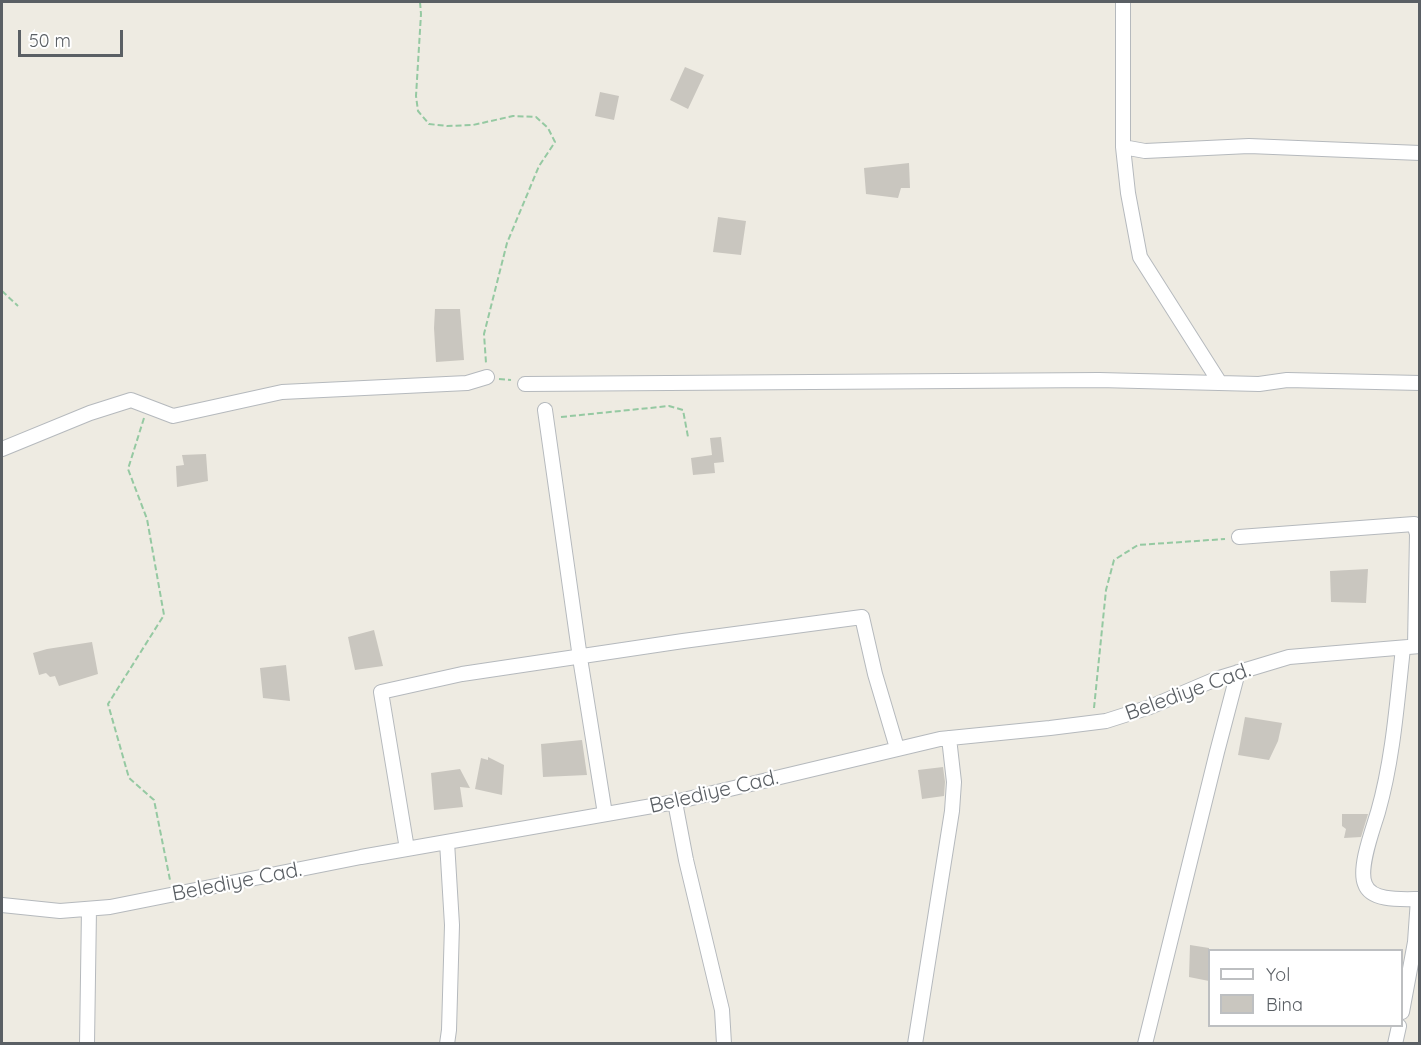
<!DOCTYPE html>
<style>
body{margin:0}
#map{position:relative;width:1421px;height:1045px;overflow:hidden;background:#eeebe2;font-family:Quicksand,sans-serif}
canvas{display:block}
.frame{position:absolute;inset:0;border:3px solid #5a5f64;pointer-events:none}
.legend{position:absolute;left:1208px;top:949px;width:195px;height:78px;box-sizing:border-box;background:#fff;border:2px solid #bdbfc1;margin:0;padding:8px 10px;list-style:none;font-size:18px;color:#5a5f64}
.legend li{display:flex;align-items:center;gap:12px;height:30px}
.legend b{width:30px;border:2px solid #bdbfc1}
.scale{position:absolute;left:18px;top:30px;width:105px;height:27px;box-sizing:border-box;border:3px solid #5a5f64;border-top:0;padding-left:8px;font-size:18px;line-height:21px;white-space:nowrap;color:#5a5f64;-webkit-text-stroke:4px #fff;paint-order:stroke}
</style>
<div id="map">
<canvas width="1421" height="1045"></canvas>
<div class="frame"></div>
<ul class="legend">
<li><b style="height:8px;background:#fff"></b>Yol</li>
<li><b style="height:16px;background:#c9c6bf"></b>Bina</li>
</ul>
<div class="scale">50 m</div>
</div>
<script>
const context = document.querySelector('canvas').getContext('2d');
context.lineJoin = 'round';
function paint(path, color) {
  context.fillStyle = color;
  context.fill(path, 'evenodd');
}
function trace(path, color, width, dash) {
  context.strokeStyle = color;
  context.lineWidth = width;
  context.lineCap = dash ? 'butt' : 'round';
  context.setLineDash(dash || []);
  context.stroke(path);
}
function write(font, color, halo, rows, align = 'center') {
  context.font = font + ' Quicksand,sans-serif';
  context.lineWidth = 4.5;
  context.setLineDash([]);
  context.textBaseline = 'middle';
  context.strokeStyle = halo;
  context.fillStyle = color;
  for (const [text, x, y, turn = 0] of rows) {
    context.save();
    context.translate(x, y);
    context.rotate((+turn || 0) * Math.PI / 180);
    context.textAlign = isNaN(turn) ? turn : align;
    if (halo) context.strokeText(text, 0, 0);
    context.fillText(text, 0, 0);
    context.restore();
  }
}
const building = new Path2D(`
 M685,67L704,75L688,109L670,100Z
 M600,92L619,96L614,120L595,116Z
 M909,163L910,188H901L898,198L866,194L864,168Z
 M718,217L746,221L741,255L713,252Z
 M435,309H460L464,360L436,362L434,328Z
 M721,437L724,462L714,463L715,473L693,475L691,458L712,455L710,438Z
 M206,454L208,481L177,487L176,466L184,465L182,455Z
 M1368,569L1366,603L1331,602L1330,571Z
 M374,630L383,666L355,670L348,637Z
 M92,642L98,674L59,686L55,676L50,677L46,673L39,675L33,653L47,649Z
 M286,665L290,701L263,698L260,668Z
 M1245,717L1282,723L1278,741L1269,760L1238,755Z
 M582,740L587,775L543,777L541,744Z
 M488,757L504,765L502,795L475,789L481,758L488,760Z
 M943,767L945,782L944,796L922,799L918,770Z
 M460,769L470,788L460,787L463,807L434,810L431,773Z
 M1342,814H1368L1361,837L1344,838L1346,829L1342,826Z
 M1190,945L1209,948V981L1189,977Z`);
const path = new Path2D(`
 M420,2L421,14L416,96L418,111L429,124L447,126L473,125L513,116L536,117L548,128L555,142L539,166L507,243L484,334L486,363
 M2,291L18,306
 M499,379L511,380
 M561,417L669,406L683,410L688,437
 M144,418L128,469L147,519L164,615L108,704L129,778L154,800L170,880
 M1094,708L1106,590L1114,560L1138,545L1225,539`);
const minor = new Path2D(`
 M1123,2V147L1128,193L1140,257L1220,383
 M1123,147L1145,151L1249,146L1420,153
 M525,384L1099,380L1259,384L1287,380L1420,383
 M545,410L580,658L605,814
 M2,449L90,413L131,400L173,416L282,392L467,383L487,377
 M1239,537L1414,524L1417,534L1415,646
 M1403,648C1397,703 1393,759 1378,812C1373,829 1358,868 1365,884C1371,902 1404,899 1420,899
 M675,802L686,860L722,1010L724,1044
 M407,849L381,692L462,674L683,641L862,617L875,674L897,748
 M2,905L60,911L110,907L361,857L675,802L940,739L1050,728L1106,721L1150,707L1216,679L1289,657L1420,646
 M1402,1012L1415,942L1418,899
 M87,1044L89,909
 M447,1044L449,1030L452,925L447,842
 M915,1044L952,811L954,782L949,738
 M1145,1044L1217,752L1238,672
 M1395,1044L1399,1026`);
const streetNames = [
 ["Belediye Cad.",1188,692,-20],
 ["Belediye Cad.",714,792,-13],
 ["Belediye Cad.",237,882,-11]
];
paint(building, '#c9c6bf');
trace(minor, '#b5b9bd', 16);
trace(path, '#95c9a2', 2, [6, 3]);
trace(minor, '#fff', 14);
write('21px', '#5a5f64', '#fff', streetNames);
</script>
